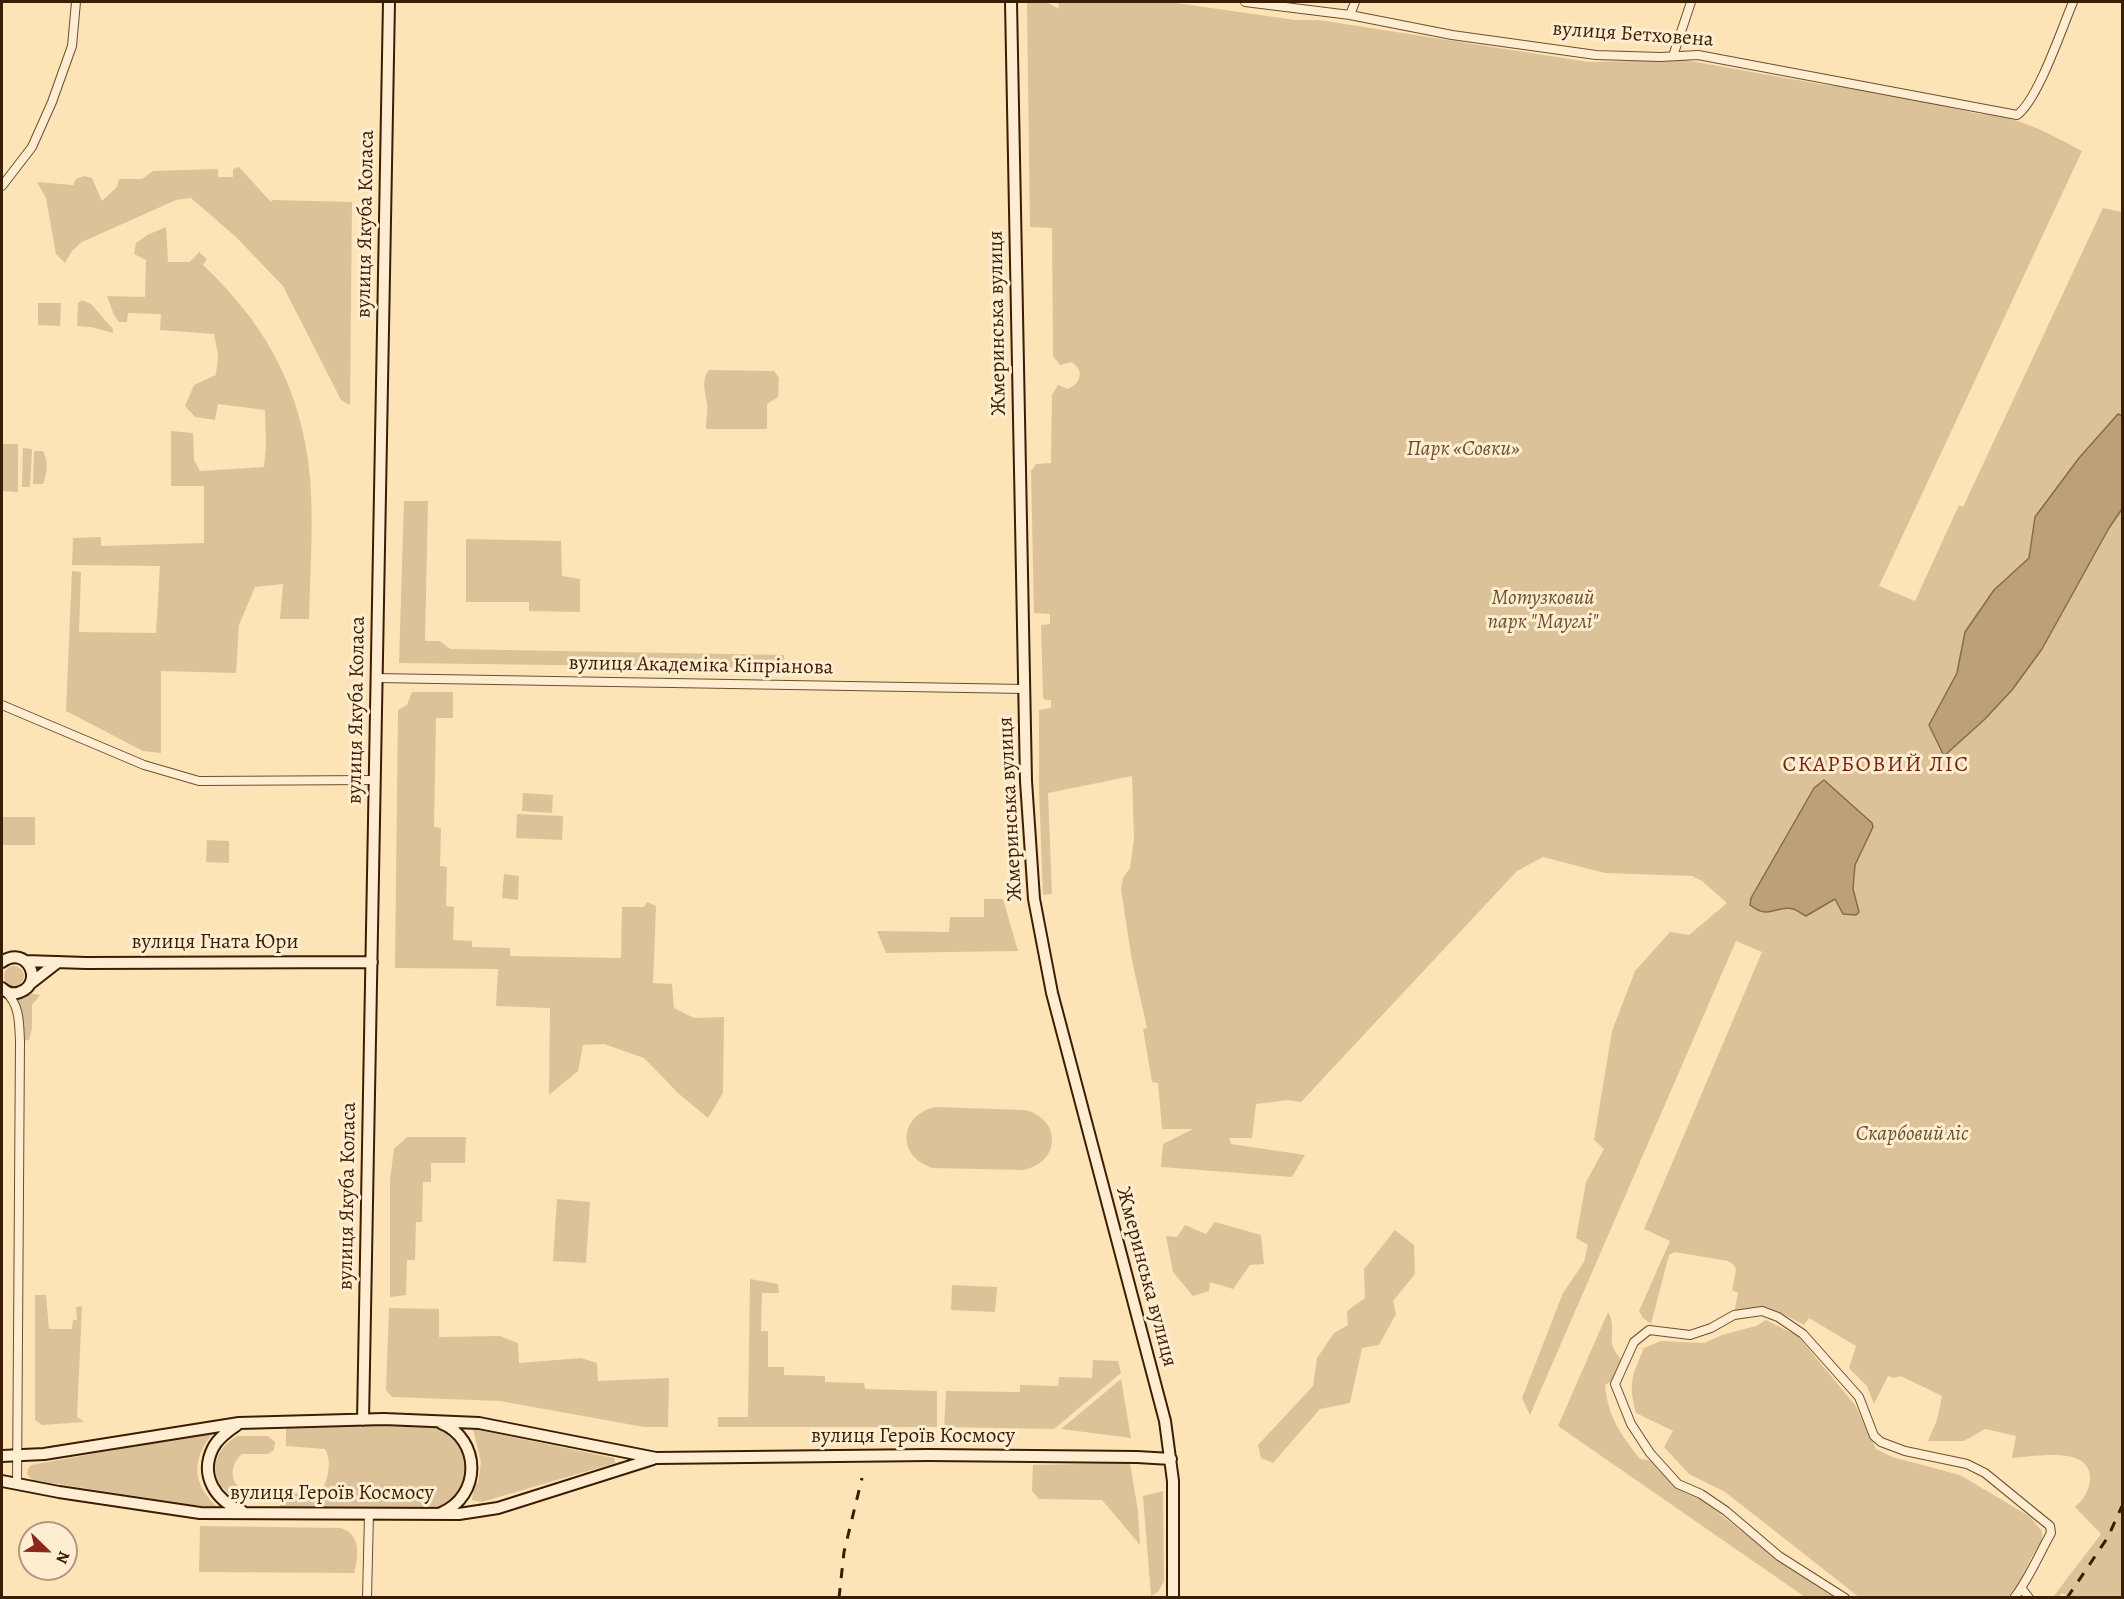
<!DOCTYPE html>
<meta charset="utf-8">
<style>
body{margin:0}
#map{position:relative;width:2124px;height:1599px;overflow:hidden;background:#fde4b7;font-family:Alegreya,serif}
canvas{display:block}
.frame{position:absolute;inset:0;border:3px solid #3b1d03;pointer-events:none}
.north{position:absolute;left:18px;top:1521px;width:60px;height:60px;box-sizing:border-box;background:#feedd0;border:2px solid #b09a7e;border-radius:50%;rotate:113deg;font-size:16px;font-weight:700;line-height:24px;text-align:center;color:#3b1d03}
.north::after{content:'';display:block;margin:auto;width:21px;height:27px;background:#8f2418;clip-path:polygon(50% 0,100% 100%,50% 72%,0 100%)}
</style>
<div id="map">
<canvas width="2124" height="1599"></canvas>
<div class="frame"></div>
<div class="north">N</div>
</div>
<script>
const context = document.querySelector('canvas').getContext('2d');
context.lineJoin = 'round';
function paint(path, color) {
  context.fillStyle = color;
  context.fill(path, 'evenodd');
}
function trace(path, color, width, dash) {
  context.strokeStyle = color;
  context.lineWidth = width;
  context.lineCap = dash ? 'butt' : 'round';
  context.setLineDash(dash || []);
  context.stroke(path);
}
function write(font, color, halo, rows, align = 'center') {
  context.font = font + ' Alegreya,serif';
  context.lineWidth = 6;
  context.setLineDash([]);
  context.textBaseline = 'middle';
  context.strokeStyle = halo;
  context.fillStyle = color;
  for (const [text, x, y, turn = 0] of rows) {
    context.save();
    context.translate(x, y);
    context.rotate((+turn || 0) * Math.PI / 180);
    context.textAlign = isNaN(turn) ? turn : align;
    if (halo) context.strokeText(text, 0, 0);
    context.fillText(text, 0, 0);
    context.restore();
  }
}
const green = new Path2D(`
 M1027,2H1046L1059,9L1058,2H1169L1295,20H1319L1589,62L1685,60L1825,85L1872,90L1979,114C2018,116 2048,133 2082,151L1879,586L1915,601L1959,505L1963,507L2103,208L2122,212V1597H2068L2062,1593L2059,1597H2053L2101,1534L2075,1507C2083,1500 2090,1490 2090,1478C2090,1445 2033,1457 2012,1458L2016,1436L1985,1429L1964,1441H1928L1937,1420L1942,1396L1901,1376L1894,1378L1888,1376L1874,1404L1867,1386L1849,1368L1856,1346L1809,1318L1804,1325L1779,1312L1762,1308L1734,1313L1738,1293L1732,1290L1736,1270L1734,1265L1728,1261L1675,1252L1669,1255L1651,1324L1643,1318L1639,1311L1670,1241L1644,1229L1762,952L1736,941L1530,1415L1522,1398L1563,1293L1584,1262L1588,1245L1576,1238L1586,1182L1604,1149L1594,1140L1612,1031L1635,971L1670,932L1689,935L1727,903L1702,881L1692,876L1605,873L1543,857L1517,871L1301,1102L1288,1100L1256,1104L1252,1138H1229L1231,1144L1305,1155L1292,1177L1161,1167L1163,1144L1193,1129H1162L1158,1083L1152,1082L1143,1029L1147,1028L1132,961L1121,889L1123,878L1130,868L1134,838L1132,776L1048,793L1052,894L1043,895L1039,789V710L1051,708V700H1045L1043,697L1041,625L1050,624V614L1034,613L1031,471L1036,464L1051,463L1052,395L1058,385L1068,389C1081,383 1085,370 1071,362L1060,365L1053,356L1052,228L1030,227Z
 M239,167L271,202L272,200L352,202L350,405L341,400L283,286L236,237L191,198L176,200L82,242L72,251L65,263L56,254L46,198L37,182L73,185L76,179L84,176L92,178L102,201L117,187L119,179H142L153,171L218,169V177H233V169Z
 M166,227L168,262H190L199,252L207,259L203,265C261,320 296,378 308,459C315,511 310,567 309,619H280L283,584L255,587L239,625L236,673L161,671V753L143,751L66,711L72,571L81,572L79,632L156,633L160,566L72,565L73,538L101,537V546L204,543V486H171V431L193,433L194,460L200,471L264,467L266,446L265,410L218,404L215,420L195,417L185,406L194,385L216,375L218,355L214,334L160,330L161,314L128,313L127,322H119L114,315L107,296L145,297L146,260L134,254L136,243L147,235Z
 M82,300L91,304L113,329V333L91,327L77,326L78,303Z
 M38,303H61L60,326L38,325Z
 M709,370L774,371L779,378L778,397L767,404V429H706C706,421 708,411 707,403C705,392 701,380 709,370Z
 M2,444H18V492L2,491Z
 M23,448L32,449L30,487H22Z
 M34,451H43C49,461 47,474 43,484H33Z
 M404,501H428L425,641H440L450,649L784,655L785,668L399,663Z
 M466,539L561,541L562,576L580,579V612L529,611V602H466Z
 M412,692H453V718H436L434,827L441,828L440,866L447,867L446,906L454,907L453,940L472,941V947L510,948V956L621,958L622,907H644L647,902L656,906L653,983L672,984L674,1008L694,1018L724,1017L723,1093L708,1118L679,1094L644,1058L604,1044L583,1045L578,1071L549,1095L550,1008L496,1006L498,969L395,968L398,710L407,705Z
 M523,793L553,795L552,813L522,811Z
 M517,814L563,816L562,840L516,838Z
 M2,817H35V845H2Z
 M207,840L229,841V863L206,862Z
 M504,874L519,876L518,900L502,898Z
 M984,899H1003L1018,951L886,953L877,931L949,932L950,917H984Z
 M4 976a10 10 0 1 1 20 0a10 10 0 1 1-20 0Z
 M24,992L40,995L32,1005V1028L29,1040L21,1041L12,995Z
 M935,1107L1025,1110C1062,1119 1061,1163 1023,1170L933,1168C897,1157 898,1116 935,1107Z
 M407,1137H466L465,1163H431V1182H423L422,1222H416L415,1260H407L406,1295L390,1297V1180L394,1149Z
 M557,1199L590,1202L586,1263L553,1261Z
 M1215,1222L1261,1235L1264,1264L1250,1265L1233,1289L1210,1282L1209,1291L1193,1296L1173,1272L1166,1236L1177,1237L1185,1225L1206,1234Z
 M1395,1230L1414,1245L1415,1274L1393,1301L1396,1314L1379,1345L1362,1348L1350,1403L1320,1409L1273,1463L1261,1458L1258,1445L1313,1386L1317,1358L1334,1333L1348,1325L1347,1311L1365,1298L1364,1269Z
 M750,1279L778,1284L779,1293H762L761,1331H768V1367H784V1375L825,1376V1382L864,1383L865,1389L937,1391V1427H718V1417H748Z
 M952,1285L997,1287L995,1312L951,1310Z
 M35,1295H46L49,1329H72L73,1320H77L76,1307L82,1306L77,1417L84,1422L42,1425L35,1420Z
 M389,1308L439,1309V1337L500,1336L518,1343L519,1363L581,1358L597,1363L598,1381L669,1378L668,1427H644L500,1401L392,1397L386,1390Z
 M1608,1312C1619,1332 1603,1340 1621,1359L1612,1381L1605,1385C1608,1418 1621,1434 1640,1459L1656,1461L1654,1464L1676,1487L1702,1500L1777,1559L1836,1597H1805L1558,1426Z
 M1766,1320L1798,1336L1855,1405L1876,1449L1892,1457L1960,1475L2029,1516L2042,1531V1540L2030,1560L2020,1582L2008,1597H1859L1725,1492L1689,1474L1664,1447L1673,1431L1636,1413C1628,1383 1632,1376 1644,1348L1661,1341L1704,1343L1722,1335L1756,1326Z
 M1093,1360L1118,1361L1121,1373L1054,1429L944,1427L946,1391L1020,1392V1385L1058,1386L1059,1377L1092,1378Z
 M1121,1379L1131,1438L1061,1429Z
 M436,1425C447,1431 458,1438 464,1450C466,1454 466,1459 466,1464C467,1487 456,1504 433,1510L354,1507L284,1510L280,1506L281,1498L285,1493L321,1494C327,1480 333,1463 325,1449L286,1446V1427Z
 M473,1429L614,1458L615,1463L482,1502L472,1500L473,1491L478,1482L481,1462Z
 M214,1432C190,1460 192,1486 220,1509L32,1480L27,1474L28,1469L31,1465Z
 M237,1436H268L275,1442L274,1450L268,1454H242C231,1463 227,1484 245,1490C251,1491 259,1490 265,1490L270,1496L269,1499C226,1512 191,1465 237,1436Z
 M1130,1463L1138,1511L1140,1545L1102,1500L1039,1499L1032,1491L1033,1465Z
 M1163,1491L1164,1581L1158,1592L1151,1596L1143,1496Z
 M200,1526L340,1528C361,1533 359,1556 354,1573L199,1572Z`);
const water = new Path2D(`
 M2118,414L2122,416V509L2109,528L2042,649L2012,690L1985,719L1944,756L1929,725L1957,673L1965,632L1994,590L2029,558L2035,517L2079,458Z
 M1824,780L1872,823L1873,827L1855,865L1853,889L1859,912L1856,915L1843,914L1835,899L1806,916C1802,914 1797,910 1793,909C1777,904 1770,921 1750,905L1751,898L1814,788Z`);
const street = new Path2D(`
 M1245,2L1350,15L1452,35L1596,55L1660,57L1698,55L2017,115C2038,100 2062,28 2073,2
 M1350,15L1355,2
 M1673,56L1691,2
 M2,186L32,147L52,102L72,46L76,2
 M377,678L1025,689
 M2,705L144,765L199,781L375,780
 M6,992C20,1006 19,1022 20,1041L17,1484
 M2022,1589L2029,1598
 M367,1598L369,1514
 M1845,1598L1779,1556L1726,1511L1701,1494L1678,1484L1650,1453L1631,1424L1615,1384L1634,1342L1649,1330L1690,1335L1711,1328L1734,1315L1762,1311L1778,1317L1803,1334L1859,1397L1874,1436L1881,1442L1905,1451L1967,1464L1985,1473L2050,1526L2051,1533C2039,1554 2029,1579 2014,1598`);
const secondary = new Path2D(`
 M1011,2L1026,781L1034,899L1052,993L1165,1421L1173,1481V1598
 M25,961L86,963L372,962
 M2,962C27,944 45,983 20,992C13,995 7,993 2,988
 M31,983L58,962
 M363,1420L389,2
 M441,1423C481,1439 482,1496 441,1513
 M237,1425C228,1431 218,1438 213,1448C199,1476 216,1501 242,1511
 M2,1456L44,1454L239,1423L384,1419L479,1423L656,1458L929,1455L1137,1457L1171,1459
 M2,1481L59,1492L200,1513L459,1514L498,1508L653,1459`);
const rail = new Path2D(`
 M839,1598L844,1552L862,1478
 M2067,1598L2108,1537L2122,1506`);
const streetNames = [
 ["вулиця Бетховена",1633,35,4],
 ["вулиця Якуба Коласа",366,224,-89],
 ["Жмеринська вулиця",998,323,-91],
 ["вулиця Академіка Кіпріанова",701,666,1],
 ["вулиця Якуба Коласа",357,710,-89],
 ["Жмеринська вулиця",1011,809,-93],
 ["вулиця Гната Юри",215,943],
 ["вулиця Якуба Коласа",348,1196,-89],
 ["Жмеринська вулиця",1146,1277,75],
 ["вулиця Героїв Космосу",913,1437],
 ["вулиця Героїв Космосу",332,1494]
];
const parkNames = [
 ["Парк «Совки»",1463,450],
 ["Мотузковий",1543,599],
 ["парк \"Мауглі\"",1543,623],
 ["Скарбовий ліс",1912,1135]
];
const neighbourhoodNames = [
 ["СКАРБОВИЙ ЛІС",1876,766]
];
paint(green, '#dcc298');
paint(water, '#bba07a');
trace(water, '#886c4a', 1.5);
trace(street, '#6c4f30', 10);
trace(secondary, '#3b1d03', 14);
trace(street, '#feedd0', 8);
trace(secondary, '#feedd0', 10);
trace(rail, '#3b1d03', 3, [10, 10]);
write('21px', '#3b1d03', '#feedd0', streetNames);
write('italic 21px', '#6b4f30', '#feedd0', parkNames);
context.letterSpacing = '1.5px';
write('22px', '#7a1f14', '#feedd0', neighbourhoodNames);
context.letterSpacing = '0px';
</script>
